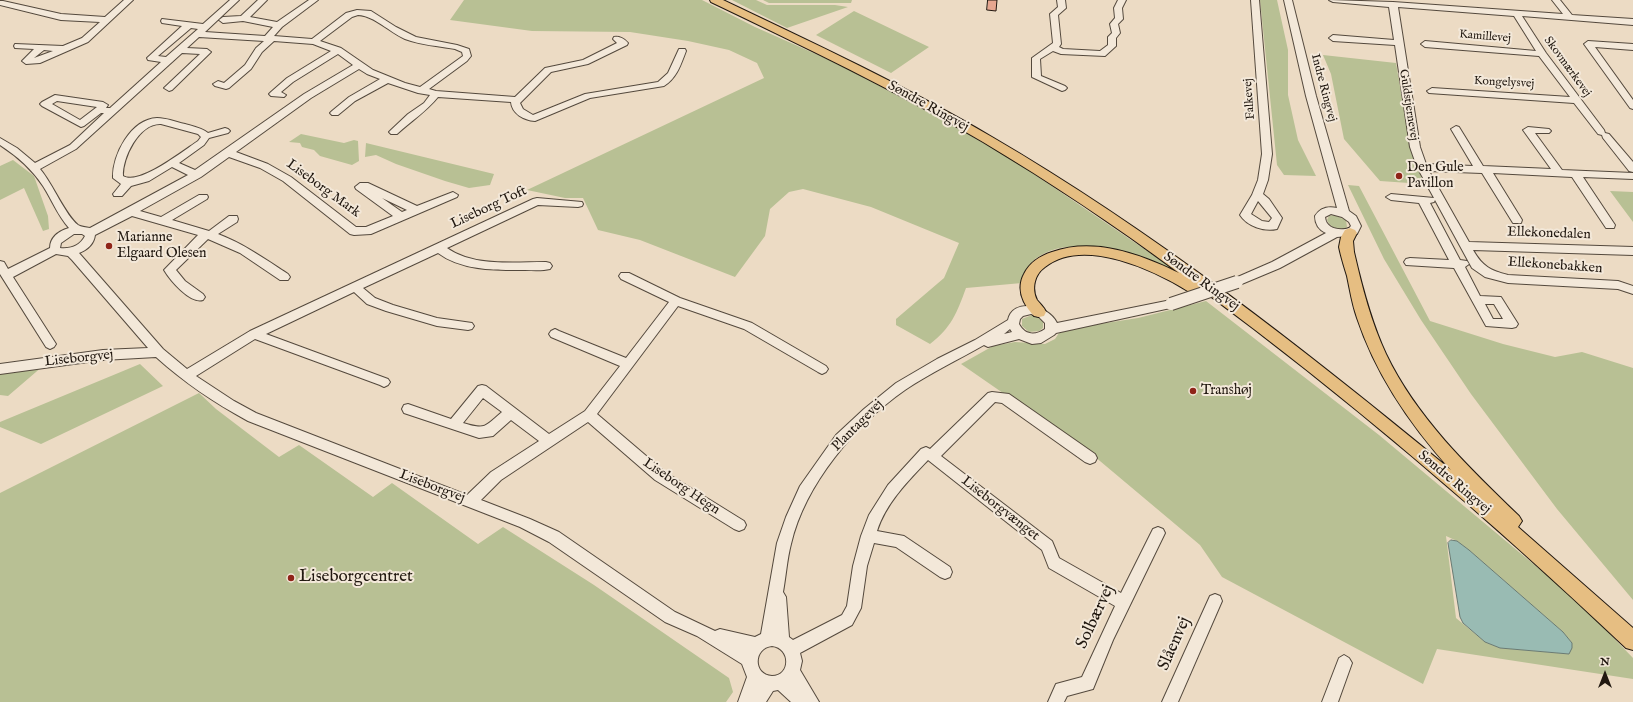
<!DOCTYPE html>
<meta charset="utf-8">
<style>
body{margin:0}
#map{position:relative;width:1633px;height:702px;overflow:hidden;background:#ecdbc4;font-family:"IM FELL English",serif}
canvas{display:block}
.north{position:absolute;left:1585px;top:654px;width:40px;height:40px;-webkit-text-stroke:3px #f3e8d9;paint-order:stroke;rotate:0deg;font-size:11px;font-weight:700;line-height:16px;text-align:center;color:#211810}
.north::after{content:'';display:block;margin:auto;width:14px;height:18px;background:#211810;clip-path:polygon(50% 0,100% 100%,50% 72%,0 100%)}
</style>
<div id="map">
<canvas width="1633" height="702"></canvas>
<div class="north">N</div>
</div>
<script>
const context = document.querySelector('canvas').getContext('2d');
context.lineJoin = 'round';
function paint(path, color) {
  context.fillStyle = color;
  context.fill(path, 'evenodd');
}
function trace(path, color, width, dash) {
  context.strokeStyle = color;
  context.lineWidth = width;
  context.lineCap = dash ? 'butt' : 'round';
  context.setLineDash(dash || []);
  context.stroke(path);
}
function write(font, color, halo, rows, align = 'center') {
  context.font = font + ' "IM FELL English",serif';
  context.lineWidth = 4;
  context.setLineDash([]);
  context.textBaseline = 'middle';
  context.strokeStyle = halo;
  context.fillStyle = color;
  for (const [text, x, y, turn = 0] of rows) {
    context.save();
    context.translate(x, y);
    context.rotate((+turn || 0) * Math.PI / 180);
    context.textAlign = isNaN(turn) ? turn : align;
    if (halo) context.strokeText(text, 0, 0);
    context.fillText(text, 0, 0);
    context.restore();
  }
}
const green = new Path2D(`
 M464,0H702L755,27L836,63L916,105L1012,159L1184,276C1143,262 1067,226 1031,263C1027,268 1025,277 1022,283L966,288C957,313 951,328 930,344L896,325V319L944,278L959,243L871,207L803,189L789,192L770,209L765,236L735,277L640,240L598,230L583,198H565L527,190L764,78L757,63L729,50L688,41L630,32L532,31L450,20Z
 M732,0H756L767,5H835L848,7L787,28Z
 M763,0H852L851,3H769Z
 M1260,0H1277L1288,50V95L1298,140L1316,176L1284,175L1277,165Z
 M854,11L929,47L891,73L816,35Z
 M1323,55L1396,63L1410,145L1424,184L1380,181L1344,139L1331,74Z
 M301,134L344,143L354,140L358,141L359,161L352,165L320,156L314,150L302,147L300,143L289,142Z
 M366,143L494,174L490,185L469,188L445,181L396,164L376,155L365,157Z
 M13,160L34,176L48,216L49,229L43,231L24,188L0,200V166Z
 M1348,185L1359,186L1430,321L1503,344L1555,357L1582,352L1633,368V600L1557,509L1471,394L1421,320L1384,259Z
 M1610,191L1633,192V222Z
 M1334,215L1346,220L1347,227C1340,232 1330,228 1327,220L1329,216Z
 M1206,301L1379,435L1580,603L1633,658V679L1437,649L1423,684L1222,577L1200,545L1094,456L961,364L993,346L1015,342L1045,344L1055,339L1061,330L1138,318ZM1446,536L1457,541L1469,550L1563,632L1572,643L1569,654L1500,648L1485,642L1456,618Z
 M1032,315L1039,318L1043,322V328L1039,331L1029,332L1022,326V319Z
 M140,364L163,386L41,444L0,427V422Z
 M43,366L8,396L0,395V373Z
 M199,393L216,409L279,457L299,445L373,497L392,483L478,544L503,527L594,585L729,678L733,692L726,702H0V493Z`);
const water = new Path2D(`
 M1451,540L1457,541L1469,550L1563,632L1572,643V648L1569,654L1500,648L1485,642L1463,623L1460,617L1448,543Z`);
const building = new Path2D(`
 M988,0H997L996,11L987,10Z`);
const minor = new Path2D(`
 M124,0H133L88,42L40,63L26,64L22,61L34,49L15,48L14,46L15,44L63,46L82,38L100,22L61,20L0,5V1H3L61,14L105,17ZM44,50L53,51L34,58Z
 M230,0H239L205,32L265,36L273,27L243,21L223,23L219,20L223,17L241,16L258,0H267L250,17L277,22L309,0H318L282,27L274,36L312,39L346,13L357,10L371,11L396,27L416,37L457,45L469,49L471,56L467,61L429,89L436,91L515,97L545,68L583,60L617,43L613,39L614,37C619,36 625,39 628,43L627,45L588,64L551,72L520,103L523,109L533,115L585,94L658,82L668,73L679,49H685L686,51C681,64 677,78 664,86L590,98L535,121C524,120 512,114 511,102L438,97C427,111 411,121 397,134H391L389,132L391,130L408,114L424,103L430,95L418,93L388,83L355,101L338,115H332L330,113L332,111L349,97L380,79L367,74L359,69L311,98L236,152L268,164L291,177L356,227H366L393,216L356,189L355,187L360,183H368L417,206L453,192L458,195L457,197L371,234L354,235L350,234L283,181L260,168L229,157L201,177L140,211L161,217L199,195H207L208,197L207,199L172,220L209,231L229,216H237L238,219L237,222L218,234C244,244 265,259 288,274L290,277L288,280H280L240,253L208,239L176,270L185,281L203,294L205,297L203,300C190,304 170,280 164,270L198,235L132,216L95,235C94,244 87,250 79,253L163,349L187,369L250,331L533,199L537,198L582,202L583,204L582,206L578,207L538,205L447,248C474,267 514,262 546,262L550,263L552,266L550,269C542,271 533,270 525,270C496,270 462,271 438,253L363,288L375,298L393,305L437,318L472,323L474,326L472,329L468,330L437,326L386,311L367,304L354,292L266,334L388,379L390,382L388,385L384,387L380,385L255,339L196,376L234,401L256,413L467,495L491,472L539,441L511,420L493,436L479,438L404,413L402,409L404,405L408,404L451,419L478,386L482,385L486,386L549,434L585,411L620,366L551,337L549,334L551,331L555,329L559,331L626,358L669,302L621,279L619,276L621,273H629L680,298L752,323L826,366L828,369L826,372L822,374L818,372L744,329L678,306L597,414L665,472L744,521L746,525L744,529L739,531L734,529L655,480L588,422L501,480L481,500L530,519L559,532L675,612L715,631L720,629L755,637L761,634L777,543L786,517L800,486L836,435L864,409L896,383L937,359L975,340L1008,320C1012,298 1048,304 1057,323L1171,300L1175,301L1177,304L1175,307L1056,333L1054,335L1041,343L1032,344L1019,339L988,347L984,345C958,360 930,373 905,390C855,425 805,484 791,544C787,559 786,576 783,592L786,597L789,637L793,640L842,615L847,606L853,566L861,536L869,515L888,485L921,449L926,447L930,449L988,393L992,392L1009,394L1095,454L1097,458L1095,462L1090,464L1085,462L1002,403L995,402L941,456L1052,541L1059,558L1121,593L1153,529L1158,527L1163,529L1165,533L1113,640L1093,689L1067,696L1064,702H1048L1056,684L1082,677L1115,606L1049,568L1042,550L928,460C908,481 886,503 877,531L904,536L950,567L952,572L950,577L945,579L940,577L896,547L874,543L867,566L861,608L852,625L800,653L802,661L800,670L819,702H791L778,690L773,691L766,702H738L747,677L742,664L697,636L665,622L549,542L520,527L248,421C213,402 185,383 156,357L103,360L0,374V364L103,350L148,348L72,260L68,256L56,254L13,277L56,344L54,347L50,349L46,347L0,274V261L4,262L8,269L50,248C50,237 59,231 69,228C58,216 52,200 43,186C32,169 17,156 0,145V138L17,148L35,163L70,145L104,113H101L84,126L81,127L42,106L40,104L42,102L55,95L103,102L108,105L106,108H110L161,62L148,60L147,58L182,26L162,23L161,21L162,19L203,24ZM358,15C375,16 389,32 405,39C421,45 438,46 455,49L462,52L463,56L420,87L405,83L373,70L341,48L320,41L352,17ZM191,28L198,29L166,57L158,56ZM199,37L264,41L256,48L245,65L224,83L218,81L213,84L215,86L226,89L229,88L251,69L262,52L274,41L313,44L331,51L287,78L271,92L269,94L271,96L284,97L286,95L281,92L293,82L338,54L353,65L304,94L195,170L179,163L204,145L209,138L228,133L230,131L228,129L225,128L208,133C202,128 192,126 185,124C176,122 166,118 157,118C131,119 112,155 113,178L121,184L113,194L114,196H122L131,186L149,181L172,167L188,175L90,228C86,227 81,227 78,225C65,215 53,184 40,169L76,149L182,53L200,54L164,88L169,91L172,90L211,52L207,49L187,48ZM57,101L97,107L80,120L52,104ZM161,124L198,134L201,137L198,141C183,151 139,186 123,176C122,158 139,123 161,124ZM382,198L407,210L402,212ZM74,234H82L85,236C80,246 70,249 60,248L61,243ZM1031,314L1039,317L1045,323V329C1035,336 1025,335 1019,324L1020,319L1023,316ZM1010,329L1012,332L1004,334ZM483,398L502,412C484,427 486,430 463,423ZM772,646C791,648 791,676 772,676C753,675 753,648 772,646Z
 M1057,0H1065L1066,8L1058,15L1061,44L1059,47L1063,49L1100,51L1108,45V37L1112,33L1110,24L1115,18L1114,8L1118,0H1126L1122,8L1123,19L1118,24L1120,33L1116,38V46L1105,56L1061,54L1053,51L1040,59L1041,76L1065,86L1067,88L1065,90L1062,91L1032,77V58L1053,43L1050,14L1058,7Z
 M1251,0H1259L1272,154L1268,180L1263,194L1269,199L1282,218L1277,229C1264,232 1247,226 1240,215L1252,195L1258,180L1262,154ZM1258,201L1272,218L1269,222L1262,221L1251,214Z
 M1284,0H1292L1316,96L1349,211L1356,216L1361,226L1357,234L1348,236L1337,237L1280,268L1237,286L1233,285L1231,282L1233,279L1272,262L1326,233C1319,230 1315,224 1315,216C1320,208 1328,206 1337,208L1306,96ZM1331,214L1342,217L1349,222L1351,226L1349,228C1340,231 1326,229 1325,217Z
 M1329,0L1393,2L1563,14L1552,0H1560L1572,15L1633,19V25L1522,16L1546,53L1604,130L1605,133L1609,134L1633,162V172L1629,171L1603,138L1602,135L1598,134L1574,103L1429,93L1427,91L1432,88L1570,97L1539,56L1425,47L1421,44L1425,41L1536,51L1514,16L1398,7L1420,147L1426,164L1473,166L1451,129L1456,126L1459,127L1483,166L1551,169L1523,130L1528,127L1549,129L1551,131L1549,133H1535L1562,170L1633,173V179L1583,177L1615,225L1614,228H1606L1572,177L1493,173L1522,220L1521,223H1513L1482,173L1429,171L1469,242L1633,247V255L1473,250C1483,267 1490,270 1508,275L1618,281L1633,286V294L1618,289L1508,283L1485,277L1472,268L1435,200L1434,202L1430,203L1460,260L1467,261L1469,264L1465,267L1480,296L1501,297L1518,324L1516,327L1512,328L1486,326L1454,268L1406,265L1404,262L1406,259L1410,258L1449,260L1419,203L1391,200L1386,197L1391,194L1434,198L1417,167L1410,147L1395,45L1333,41L1329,38L1333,35L1394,40L1389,7L1333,2ZM1485,304H1494L1503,319H1493Z
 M1588,41L1633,44V50L1595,47L1633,100V109L1630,108L1584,44Z
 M1215,594L1220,596L1222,601L1178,702H1162L1210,596Z
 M1344,655L1349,658L1352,663L1338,702H1322L1339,658Z`);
const major = new Path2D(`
 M710,0H723C814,43 905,86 992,137C1155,232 1305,350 1451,470C1411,426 1376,375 1357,318C1352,304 1350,290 1347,276C1344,266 1341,257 1339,247L1341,237L1345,230L1350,228L1355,230L1357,233L1353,241L1354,252C1362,287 1371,322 1386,354C1416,417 1469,468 1519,516L1522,521L1518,527L1633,628V650L1626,648C1492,521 1351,400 1202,290L1201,293L1196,294L1191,293C1156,271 1084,236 1045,267C1035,274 1031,288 1037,300C1040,304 1044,307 1046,312L1044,316L1039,317L1034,316C1023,304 1016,289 1024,274C1030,262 1040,256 1052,252C1094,237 1140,254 1179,273C1116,226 1050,182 983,142C895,90 803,46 711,2Z`);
const minorBridge = new Path2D(`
 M1171,304L1237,282`);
const markers = [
 [1399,176,4,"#8f2418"],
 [109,246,4,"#8f2418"],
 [1193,391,4,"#8f2418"],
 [291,578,4,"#8f2418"]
];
const farStreetnames = [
 ["Kamillevej",1485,37,5],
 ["Skovmærkevej",1567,67,54],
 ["Kongelysvej",1504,83,3],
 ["Indre Ringvej",1323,88,75],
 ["Falkevej",1250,99,-94],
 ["Guldstjernevej",1408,105,81]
];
const streetNames = [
 ["Søndre Ringvej",928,107,29],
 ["Liseborg Mark",323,189,36],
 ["Liseborg Toft",489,208,-25],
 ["Ellekonedalen",1549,234,2],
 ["Ellekonebakken",1555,266,4],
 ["Søndre Ringvej",1201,282,36],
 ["Liseborgvej",79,359,-6],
 ["Plantagevej",858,426,-45],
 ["Søndre Ringvej",1454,483,40],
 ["Liseborgvej",432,487,21],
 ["Liseborg Hegn",681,487,34],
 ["Liseborgvænget",1000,509,38]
];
const poiNames = [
 ["Den Gule",1407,168],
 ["Pavillon",1407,184],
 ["Marianne",117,238],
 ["Elgaard Olesen",117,254],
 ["Transhøj",1201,391]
];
const nearPoinames = [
 ["Liseborgcentret",299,578]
];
const nearStreetnames = [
 ["Solbærvej",1096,617,-65],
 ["Slåenvej",1175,644,-66]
];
paint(green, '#b8c094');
paint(water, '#99bbb3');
trace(water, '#697a72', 1);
paint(building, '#e6a68f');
trace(building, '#211810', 1);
trace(minor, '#54493d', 2);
trace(major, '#211810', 2);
paint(minor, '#f3e8d9');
paint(major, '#e6be82');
trace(minorBridge, '#54493d', 14, []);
trace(minorBridge, '#f3e8d9', 12);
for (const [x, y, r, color] of markers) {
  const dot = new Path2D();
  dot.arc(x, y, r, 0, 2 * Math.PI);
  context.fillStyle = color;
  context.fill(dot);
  trace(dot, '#f3e8d9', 1.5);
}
write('12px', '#211810', '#f3e8d9', farStreetnames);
write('14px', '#211810', '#f3e8d9', streetNames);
write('14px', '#211810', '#f3e8d9', poiNames, 'left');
write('17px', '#211810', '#f3e8d9', nearPoinames, 'left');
write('17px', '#211810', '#f3e8d9', nearStreetnames);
</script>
